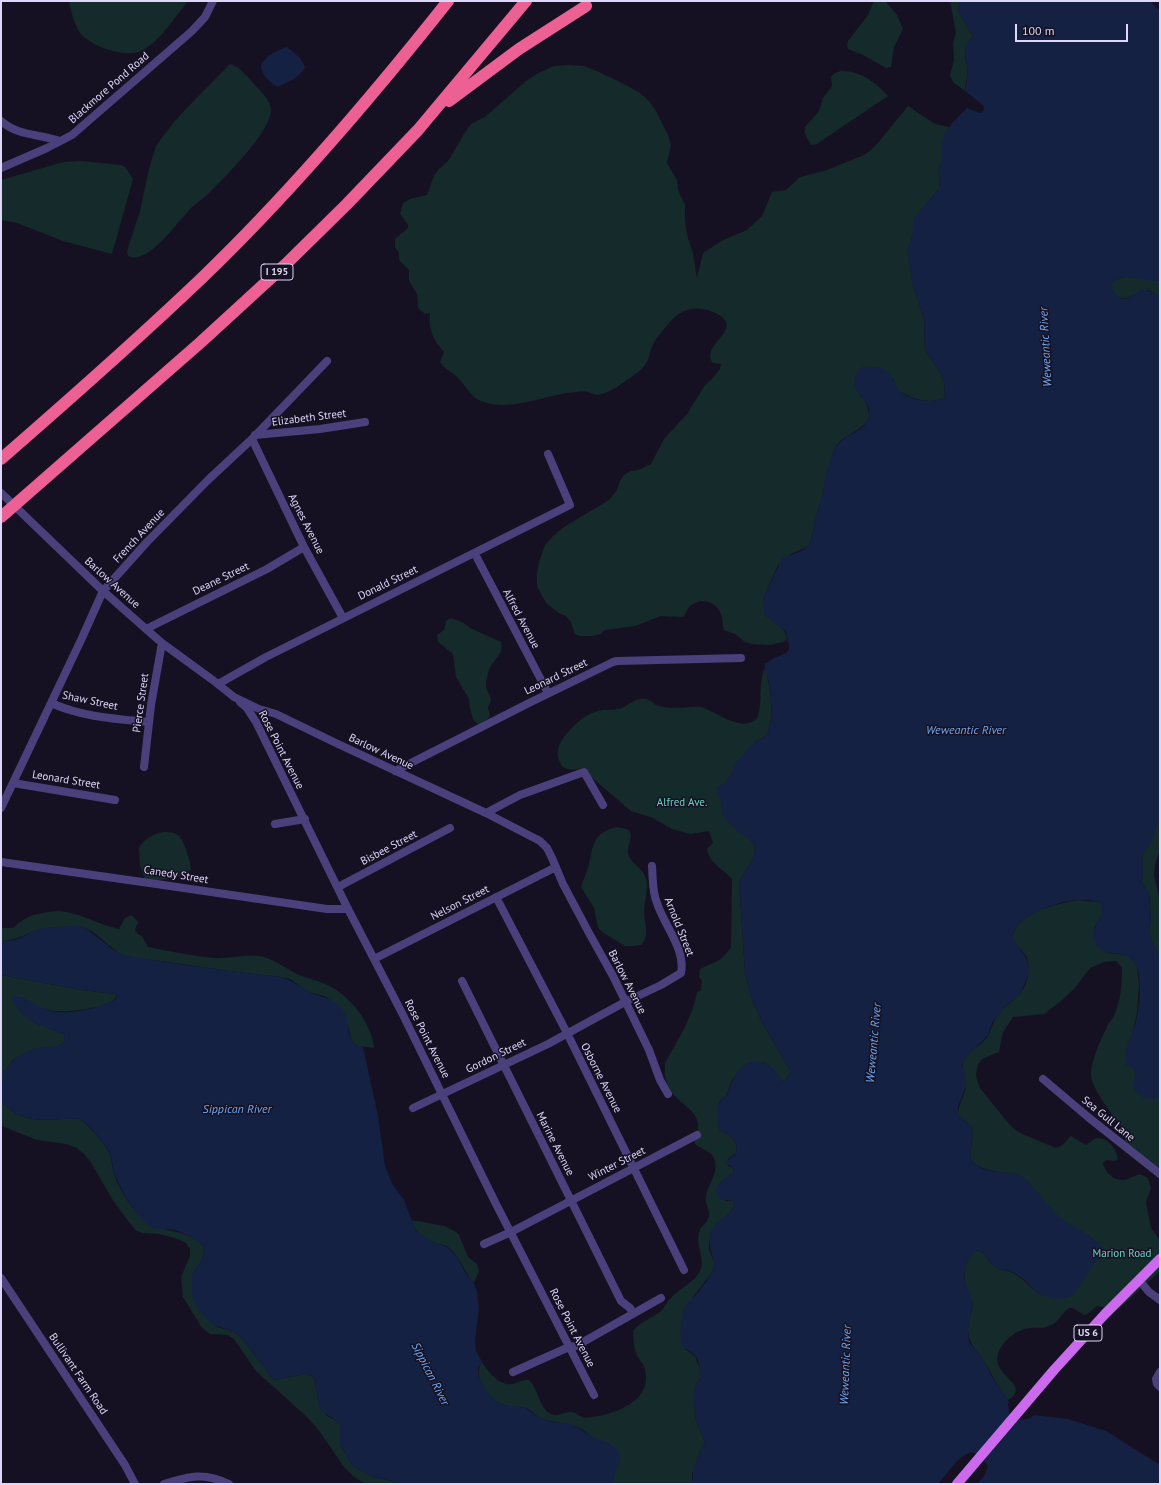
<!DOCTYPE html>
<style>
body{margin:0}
#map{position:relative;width:1161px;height:1485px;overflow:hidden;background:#161122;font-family:"PT Sans",sans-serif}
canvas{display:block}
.frame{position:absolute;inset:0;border:2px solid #dfd7fa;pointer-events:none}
.scale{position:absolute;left:1015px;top:24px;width:113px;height:18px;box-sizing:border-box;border:2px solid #dfd7fa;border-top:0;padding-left:5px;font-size:12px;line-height:14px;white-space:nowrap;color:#dfd7fa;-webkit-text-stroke:3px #161122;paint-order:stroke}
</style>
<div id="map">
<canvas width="1161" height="1485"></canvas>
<div class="frame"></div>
<div class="scale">100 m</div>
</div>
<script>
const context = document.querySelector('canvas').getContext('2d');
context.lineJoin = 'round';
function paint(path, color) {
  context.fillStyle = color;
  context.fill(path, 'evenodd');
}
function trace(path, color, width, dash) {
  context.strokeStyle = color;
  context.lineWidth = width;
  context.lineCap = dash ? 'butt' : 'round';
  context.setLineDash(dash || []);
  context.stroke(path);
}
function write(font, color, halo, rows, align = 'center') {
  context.font = font + ' "PT Sans",sans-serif';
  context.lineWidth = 3;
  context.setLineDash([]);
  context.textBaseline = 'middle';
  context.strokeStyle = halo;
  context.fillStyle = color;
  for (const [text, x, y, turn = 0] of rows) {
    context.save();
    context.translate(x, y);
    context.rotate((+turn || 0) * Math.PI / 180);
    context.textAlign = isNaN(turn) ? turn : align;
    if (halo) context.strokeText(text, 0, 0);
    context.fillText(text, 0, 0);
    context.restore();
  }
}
const green = new Path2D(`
 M69,1H188C175,17 163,37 145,49C128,60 92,47 80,33C74,24 71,11 69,1Z
 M874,1H887V3L897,15L903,29L894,47L891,67L886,68L861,54L848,49L847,46L848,41L868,15Z
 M950,1H960L958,10L973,37L967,44L965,58L967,65V76L965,91L953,82L950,75L954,60L953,43L956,33Z
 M230,64C240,66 248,78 255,85C260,91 270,100 271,108C273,130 224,178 209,193C204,198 198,202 192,207C179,219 149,266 128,256L127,251L140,211L149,169L156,146L163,136L182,113Z
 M568,65L584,66L599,72L628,86L640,93L649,101L656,111L668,135L671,145L667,163L677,180L678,190L685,205V220L687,235L693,254L697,278L703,253L723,240L747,230L762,216L772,192L786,190L800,177L827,170L864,155L871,150L877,144L908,106L935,124L949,127L941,145V163L938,171L940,180L939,189L926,204L913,232L911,243L912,282L924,319L925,350L940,372L944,382L945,397C930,406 912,398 898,391L893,378L859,394L866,402L870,416L867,422L859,429L841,440L836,446L827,472L821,502L817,513L811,541L807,547L791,554L778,565L763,599V613C772,621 785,626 787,639L783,642L770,645L752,644L745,642L735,634L724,630C722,624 723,617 720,612C714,600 700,598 690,606C687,609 686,614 683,617L661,616L635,626L605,630L600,634L592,636H579L575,634L571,622L566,616L559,613L546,603L541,594L537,586V573L539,562L545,545L553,536L564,527L609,500L617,490L620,481L624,475L631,471L638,470L651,464L664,439L687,414L705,385L713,378L720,369L721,364L713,363C699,345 744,330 719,315C706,307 691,306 679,314C674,316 658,336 655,341C647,353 653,360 638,372C627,380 615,390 602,394C595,396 594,394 588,392C585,391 579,391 576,392C547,394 509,413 481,401C471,397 467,388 460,380C454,373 445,370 440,362L444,352C433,340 428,329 430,313L425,314L418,308L417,294L409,281V270L399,260V253L395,247V239L408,228V225L400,214L403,203L410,199L427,195L434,176L438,170L448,161L464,134L471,124L485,117L526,81L537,74L554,66Z
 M841,71C861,71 875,82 888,96L827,137L817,144L811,145L805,134V127L819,111L823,98L832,86L831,77L835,73Z
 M81,161L121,165L125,167L133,179L112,254L63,241L17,223L1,220V180L63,162Z
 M1134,276L1148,280H1160V297L1149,290H1142C1129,300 1116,304 1110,285C1116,277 1125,277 1134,276Z
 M451,618L464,623L470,628L501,642C505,655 491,660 488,673C487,677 486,682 486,686C487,696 495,696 488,707L490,716L484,723L478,724L474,721L470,709L469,699L456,677L453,654L438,642L437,635L444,630L446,621Z
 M765,668C770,682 775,721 767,734C764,738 760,739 756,741L724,785L717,787L755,846L754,857L739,881L745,972L751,997L762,1022L790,1070V1073L785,1081L781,1080L775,1071L765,1063L756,1062L743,1066L733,1079L726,1096L720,1101L718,1105L719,1129C729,1136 739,1138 736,1153L728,1159V1166L733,1168L734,1172L718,1185L726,1201C730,1200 733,1200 735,1205L730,1213L716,1224L709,1241V1249L715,1264L713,1271L693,1297L685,1349L695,1356L700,1369V1379L696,1385L694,1399L696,1421L705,1442L704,1447L700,1452L692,1475V1484H612L614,1476L609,1444C603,1442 597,1440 592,1437C588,1434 584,1430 579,1428C569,1423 555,1423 543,1419C537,1417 532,1410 525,1408C518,1405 510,1408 504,1405C489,1399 471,1378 482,1362C488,1371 499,1386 511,1384C518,1384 522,1379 529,1380C539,1390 539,1408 551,1414C559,1417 562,1413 569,1412C574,1411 580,1416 583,1418C611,1416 656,1403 644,1366C642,1362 639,1359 637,1356C634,1348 633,1340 633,1331C640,1322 650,1319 660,1312C665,1308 666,1302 671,1298C679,1288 694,1283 700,1271C706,1260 695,1244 699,1232C700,1227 706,1224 708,1219C712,1211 704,1205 706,1196C708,1184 718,1174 715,1161C713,1152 702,1149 695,1144C693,1135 701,1130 697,1120C695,1113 690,1110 685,1105C670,1093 663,1084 665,1063C677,1041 693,1017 697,992L701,990L702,980L699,977L700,969C715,962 722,961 731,947L732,879C723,869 709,863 707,849L713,843L709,831L690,834L672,829L653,818L631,811L590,776L586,768C580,768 574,771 568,769C563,768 562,766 560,762C554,751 561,740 568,732C578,721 588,712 603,710C610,710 618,710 624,707C632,703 636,698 646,699C651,700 653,703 656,705C662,707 669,708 674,708C683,708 693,706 701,707C716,711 740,732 755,720C764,714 757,682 765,668Z
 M1160,816V850L1155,864L1154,875L1160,901V958L1153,945L1149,933L1151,918L1149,894L1141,881C1145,870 1142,866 1142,855C1154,842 1153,831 1160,816Z
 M616,827C643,829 624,843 629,856C632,864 642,868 645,876C650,887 644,901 644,912C644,920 647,926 646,934C646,938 644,942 641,945L634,946H625L618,942L602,932L598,927L594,908L581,887C583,880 587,872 589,864C593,844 594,833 616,827Z
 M163,832C168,832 175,832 179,836C184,841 191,862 191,870C177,881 162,880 145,880L140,865L139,848C144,839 153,834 163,832Z
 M1078,900L1098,902L1102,904C1104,914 1099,920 1094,928L1109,953L1127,955L1133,960L1137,967L1139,985L1137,1013L1131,1041L1160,1097V1174L1124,1147L1125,1130C1115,1119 1092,1090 1091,1075C1091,1061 1102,1036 1109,1023C1111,1020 1114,1017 1115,1013C1121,999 1122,983 1122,967L1116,961L1104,962L1090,968L1074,989L1061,1001L1044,1014L1013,1017L1003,1032L999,1052L982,1059L978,1064L976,1075L977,1080L980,1088L1005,1119L1014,1129L1022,1134L1056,1148C1063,1147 1066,1140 1071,1136L1086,1145C1090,1143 1093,1139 1097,1138C1108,1137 1117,1150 1118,1159L1115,1161L1106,1160L1103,1163C1105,1174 1116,1183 1128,1179C1132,1177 1136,1175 1140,1174L1148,1178L1151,1188L1146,1202L1147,1208L1151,1228L1160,1240V1271L1119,1309L1097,1306L1087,1314L1084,1315L1073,1308H1069C1062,1313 1058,1323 1049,1326C1043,1329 1036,1327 1030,1328C1017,1329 1002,1341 998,1354C991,1375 1033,1386 1008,1400C998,1387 992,1374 983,1360C976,1350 969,1344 968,1331C967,1321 974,1310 972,1300C972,1297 968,1293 967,1289C962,1276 964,1258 977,1250C987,1252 987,1261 994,1266C1001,1271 1008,1270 1015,1274C1023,1278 1027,1285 1034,1290C1037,1292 1042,1294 1045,1296L1014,1174C1004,1173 975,1170 971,1159C969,1152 972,1146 972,1140C973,1136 972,1131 972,1127L958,1115C958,1104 965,1096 966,1086C967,1079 962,1072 963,1065C964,1052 982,1046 988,1036C992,1029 992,1022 999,1014C1008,1002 1020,998 1026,983C1029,974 1030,966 1026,956C1020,946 1007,941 1016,928C1030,909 1057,904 1078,900Z
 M59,911C78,912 99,925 119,929L125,918L132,915L138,922L135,930L138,934L142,936L148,947C169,951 192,956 214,958C228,959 246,954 259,956C272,958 284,967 295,973C304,978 314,979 323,983C347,992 372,1022 374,1048L358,1046L353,1043L351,1039L348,1025L327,997L316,994L307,991L290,979L280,977C243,973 206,968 168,962C155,960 139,960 126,956C109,950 97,929 80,927C71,926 44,927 35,931C23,935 15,941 1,941V928H13C28,914 39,913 59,911Z
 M1,975L82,990L115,994L117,996C111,1009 61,1014 48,1010C38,1008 28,1001 20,997L33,1022L64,1034L65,1041L58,1047L34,1049L13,1060L5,1071L1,1090Z
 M1,1101C25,1128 48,1117 79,1119L83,1121C92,1130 105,1143 110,1155C112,1160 112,1167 114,1173C118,1188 130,1206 141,1217C158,1235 187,1226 204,1247L202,1260L192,1275V1295L217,1327L233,1331L240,1336L274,1380L305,1374L314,1377L318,1400L326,1415L336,1421L340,1425V1444L353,1466L373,1477L407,1484H365L353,1476L344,1467L318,1429L308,1418L256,1371L234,1339L228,1335L210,1334L202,1328L183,1297L181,1277L190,1256V1249L186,1243L180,1240L161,1234L143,1233L136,1231L114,1202L90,1161L84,1154L77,1148L66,1144L37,1140L4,1127L1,1124Z
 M412,1220L444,1226L455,1231L459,1235L468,1257L477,1264L479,1271L474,1283C464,1272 460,1256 448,1247C444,1244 437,1244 433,1242C422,1238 414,1231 412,1220Z`);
const water = new Path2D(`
 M960,1H1150L1160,11V280C1143,284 1124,268 1110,285L1115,293L1121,299C1141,300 1135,280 1160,297V816C1153,832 1155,841 1142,855C1142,865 1145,871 1141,881L1149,894L1151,918L1149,933L1153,945L1160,958V1097C1149,1103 1136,1096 1132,1084C1135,1078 1137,1074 1134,1068L1128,1066L1125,1064C1124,1051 1131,1037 1135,1025C1139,1011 1141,991 1139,976C1134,940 1104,964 1095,942C1089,928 1104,918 1102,904C1082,893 1042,906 1025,919C1020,923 1016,928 1013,933V939L1025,956L1029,966V973L1020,995L1009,1003L999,1014L992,1023L988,1035L965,1059L962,1066L966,1076V1086L958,1107V1115L972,1127C972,1131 973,1135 972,1139C972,1146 968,1154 972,1160C980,1174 1005,1171 1017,1174C1028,1177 1046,1204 1055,1213C1071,1229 1097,1234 1107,1254L1096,1261L1073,1295C1062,1302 1043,1298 1033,1289C1027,1283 1022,1276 1014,1273C1007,1270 1000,1271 994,1266C987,1260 987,1252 977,1250L967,1261L964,1275L966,1286L973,1300L968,1330L969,1342L983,1360L993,1378L1008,1400L1009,1413L1013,1421L1028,1419L1034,1415L1068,1419L1106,1431L1160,1465V1484H977L984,1476L988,1466L982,1458L972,1452C958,1455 947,1474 938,1484H692L693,1468L705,1442L696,1421L693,1393L696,1385L700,1379C700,1371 700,1361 695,1355C690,1350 681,1349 681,1340C680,1332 682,1311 686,1304C688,1302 691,1300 693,1298C700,1290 708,1280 713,1270C718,1260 705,1248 711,1232C715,1220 730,1217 735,1205L733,1202L730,1200H722L716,1193L718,1185L734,1172L733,1168L725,1163L736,1153C739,1137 729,1137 719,1129C718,1122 715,1108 720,1102C722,1098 726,1097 728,1093C733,1079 740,1060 758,1062C763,1062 768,1064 772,1068C776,1071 778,1076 781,1080L785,1081L790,1073V1070L762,1022L751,997L745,972L739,881L754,857L755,846L753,842L737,831L727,821L721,812V802L716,787C731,784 728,774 736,763C742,756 748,748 755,742C759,739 764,739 767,734C775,720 770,693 768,679C767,673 764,669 765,664L774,658L786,653L789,650V646L786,633L783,629L763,613V599L782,558C790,555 802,552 807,547C813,540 813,529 815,520C816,513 820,507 821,500C825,482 827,464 836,447C843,434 864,433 869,417C875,398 839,390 862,367C875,366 889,367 894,381C896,384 897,389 900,392C912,400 932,405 945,397L944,382L940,372L925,350L924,319L912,282L907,248L911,243L914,218L939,189L940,180L938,171L941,163V145L944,135L953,122L967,108L974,111L981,113L984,110L983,105L965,91C967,83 968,74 967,66C966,59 963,52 967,44C968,42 971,40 973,37L958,10Z
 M287,47L300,58L305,67C301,77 287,82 278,87C269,82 262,76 261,65C267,55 276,51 287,47Z
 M73,926L83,927L88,930L115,951L127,956L192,966L280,977C291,980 298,985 308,991C322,999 333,995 344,1012C352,1024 343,1044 363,1047L378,1116L385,1166L392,1184L404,1200L416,1231L431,1241L447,1247L457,1257L465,1272L474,1283L477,1292L479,1307L475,1340L476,1351L482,1362L478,1368V1376L488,1393L496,1401L506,1406H515L525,1408L542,1419L552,1422L571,1424L593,1437L615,1447L619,1451L620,1460L612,1484H407L373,1477L353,1466L340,1444V1425L336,1421L322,1411L319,1406L314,1377L305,1374L274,1380L240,1336L233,1331L213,1325L201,1313L194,1302L192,1295V1275L202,1260L204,1247C195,1237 181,1231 169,1229C163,1229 153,1230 148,1225C134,1213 122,1192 115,1175C112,1168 113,1161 110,1154C104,1142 93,1130 83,1121L79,1119C48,1117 25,1128 1,1101C1,1080 2,1066 21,1055C27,1052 32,1049 39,1048C49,1046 57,1049 65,1041L64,1034C42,1025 24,1023 12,1000L13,995C25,998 35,1005 47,1010C66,1016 99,1009 116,999L117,996L115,994L82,990L1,975V941H9L18,939L34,931L44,928Z`);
const minor = new Path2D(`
 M1,121C18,136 39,134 60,141
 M1,168L47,148L72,135L192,31L205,17L213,1
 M255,435L320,429L365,422
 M252,439L304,547L343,618
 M1,493L103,591L146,629L162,643L214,681L234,697L259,709L276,714L338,744L486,813L540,841L547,848L552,858L563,884L589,933L613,976L649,1050L660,1080L668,1094
 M475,554L548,693
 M146,629L267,569L304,547
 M218,684L266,657L570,505L548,454
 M240,702L247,708L256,722L348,909L402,1013L496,1204L594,1395
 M51,703C82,717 116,719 149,722
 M144,767L151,705L162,643
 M395,771L531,702L613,662L617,661L741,658
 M13,783L115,800
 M1,808L82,638L103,591L147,542L208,480L252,439L327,361
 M486,813L520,795L584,772L603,805
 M275,824L305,819
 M1,862C110,877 218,893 327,909H348
 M338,887L450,828
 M496,897L567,1033L684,1270
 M374,959L556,867
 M462,981L621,1301L630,1308L633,1314
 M1043,1079L1088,1117L1160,1174
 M413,1108L548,1044L625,1002L661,985L681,973C686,950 664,925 657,903C652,892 653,878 652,866
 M484,1244L511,1232L697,1135
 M1,1278L125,1465L135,1484
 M1139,1280L1149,1292L1160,1300
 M513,1372L569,1347L576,1346L661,1298
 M1160,1372L1156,1379L1157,1384L1160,1387
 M164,1484C190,1476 204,1472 229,1484`);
const major = new Path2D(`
 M957,1484L1054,1370L1105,1314L1160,1259`);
const highway = new Path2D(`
 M449,101L519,49L586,6
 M1,459C70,399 138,339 204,276C292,191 372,97 448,1
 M1,517L201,342L285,265L347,204L418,130L526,1`);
const shields = [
 [277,272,32],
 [1088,1333,28]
];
const shieldNames = [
 ["I 195",277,272],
 ["US 6",1088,1333]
];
const streetNames = [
 ["Blackmore Pond Road",109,88,-41],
 ["Elizabeth Street",309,418,-7],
 ["Agnes Avenue",306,524,63],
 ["French Avenue",139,536,-47],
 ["Deane Street",221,579,-26],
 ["Barlow Avenue",112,583,42],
 ["Donald Street",388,583,-26],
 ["Alfred Avenue",521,619,62],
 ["Leonard Street",556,677,-26],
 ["Shaw Street",90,701,12],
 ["Pierce Street",141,703,-82],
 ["Rose Point Avenue",281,750,63],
 ["Barlow Avenue",381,752,25],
 ["Leonard Street",66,780,9],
 ["Bisbee Street",389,848,-28],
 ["Canedy Street",176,875,9],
 ["Nelson Street",460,903,-27],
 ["Arnold Street",679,927,68],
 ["Barlow Avenue",627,982,63],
 ["Rose Point Avenue",427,1039,63],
 ["Gordon Street",496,1056,-26],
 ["Osborne Avenue",601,1078,63],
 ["Sea Gull Lane",1108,1119,39],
 ["Marine Avenue",555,1144,63],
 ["Winter Street",617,1164,-27],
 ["Rose Point Avenue",572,1328,63],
 ["Bullivant Farm Road",78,1374,56]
];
const parkNames = [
 ["Alfred Ave.",682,803],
 ["Marion Road",1122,1254]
];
const waterNames = [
 ["Weweantic River",1046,347,-93],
 ["Weweantic River",966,731],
 ["Weweantic River",874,1043,-85],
 ["Sippican River",237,1110],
 ["Weweantic River",846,1365,-88],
 ["Sippican River",430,1374,63]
];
paint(green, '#142a2b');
paint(water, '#142143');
trace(minor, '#4a417c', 8);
trace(major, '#cb6aed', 10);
trace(highway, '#ec6094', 12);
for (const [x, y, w] of shields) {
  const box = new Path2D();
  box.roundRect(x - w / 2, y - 8, w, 16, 3);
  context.fillStyle = '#161122';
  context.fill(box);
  trace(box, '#dfd7fa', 1);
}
write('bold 10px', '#dfd7fa', null, shieldNames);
write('11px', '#dfd7fa', '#161122', streetNames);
write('11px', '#6bd2c3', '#161122', parkNames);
write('italic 12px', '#71a7ee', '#161122', waterNames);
</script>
